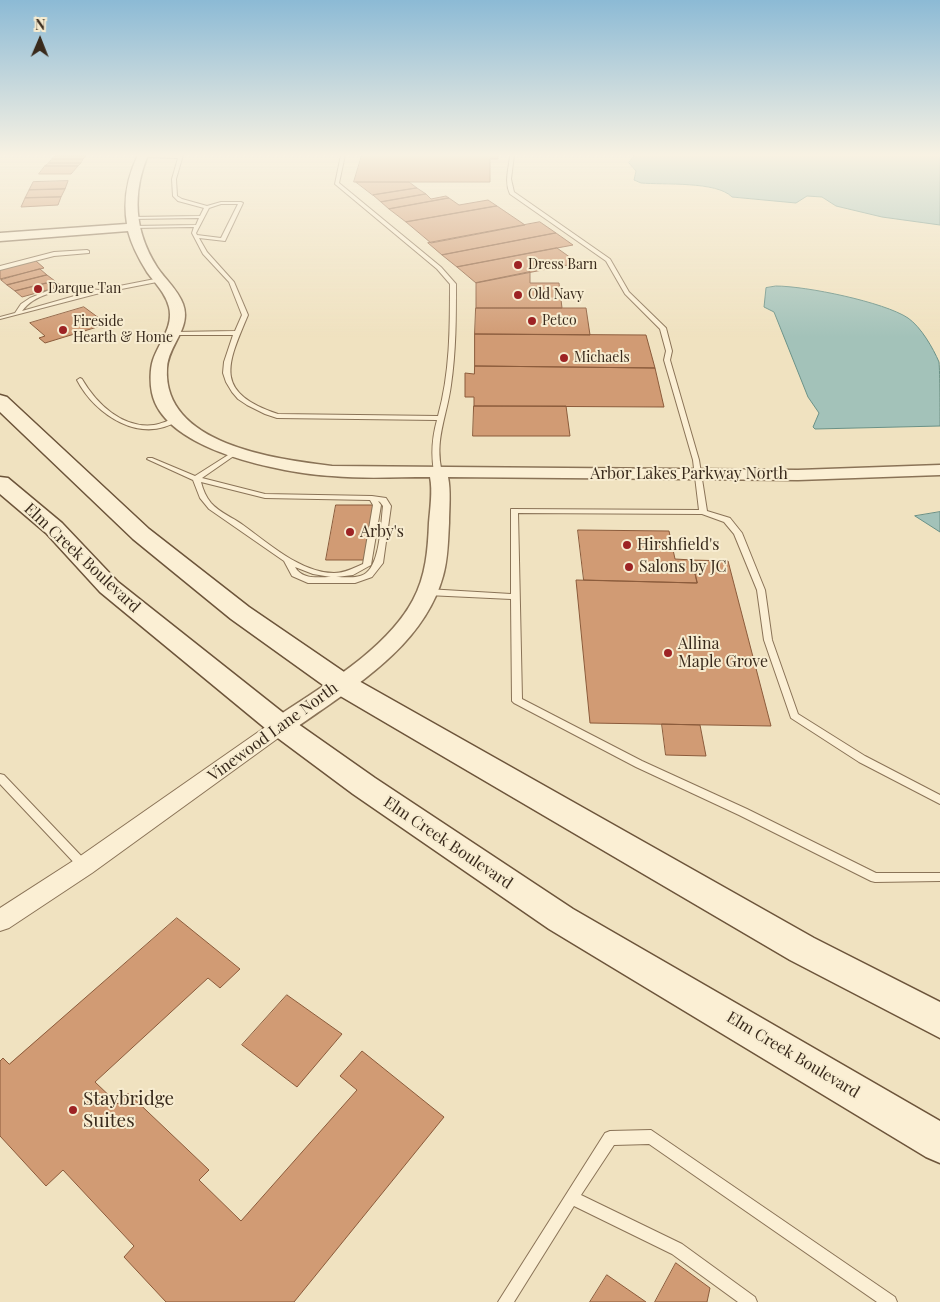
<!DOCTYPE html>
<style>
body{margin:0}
#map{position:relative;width:940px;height:1302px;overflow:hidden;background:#f0e2c0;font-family:"Playfair Display",serif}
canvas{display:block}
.north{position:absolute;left:15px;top:15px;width:50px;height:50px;-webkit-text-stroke:4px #f7ecd0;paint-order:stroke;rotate:1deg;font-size:14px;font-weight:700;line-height:20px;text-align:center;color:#392a1c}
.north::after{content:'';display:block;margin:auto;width:18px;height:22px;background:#392a1c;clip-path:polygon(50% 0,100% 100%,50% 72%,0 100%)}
</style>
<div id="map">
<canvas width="940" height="1302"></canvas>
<div class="north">N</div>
</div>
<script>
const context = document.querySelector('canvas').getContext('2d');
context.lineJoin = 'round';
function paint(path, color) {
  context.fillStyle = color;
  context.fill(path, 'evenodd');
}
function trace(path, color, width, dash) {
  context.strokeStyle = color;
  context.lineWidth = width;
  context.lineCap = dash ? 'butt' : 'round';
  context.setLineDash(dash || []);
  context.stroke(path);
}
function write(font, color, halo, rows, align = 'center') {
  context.font = font + ' "Playfair Display",serif';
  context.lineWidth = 4;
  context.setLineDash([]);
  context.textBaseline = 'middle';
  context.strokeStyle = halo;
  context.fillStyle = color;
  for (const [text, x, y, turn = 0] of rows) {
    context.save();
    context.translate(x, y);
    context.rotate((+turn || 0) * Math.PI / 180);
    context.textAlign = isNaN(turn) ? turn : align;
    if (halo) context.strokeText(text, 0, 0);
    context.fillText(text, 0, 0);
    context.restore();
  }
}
const water = new Path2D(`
 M635,155H940V225L882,217L836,206L822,197L807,196L796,203L732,197C717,181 663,185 641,183L634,180L636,171L629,163Z
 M776,286C806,286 884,302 908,318C921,327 933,348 939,362C940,372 940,413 940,426L815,429L813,427L819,413L808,397L774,312L764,307L766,288Z
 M940,512V532L915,516Z`);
const building = new Path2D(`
 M362,155H498V159H490V182H354Z
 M55,156H86L83,159H52Z
 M52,159H83L81,163H49Z
 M49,163H81L78,166H45Z
 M45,166H78L71,174H39Z
 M68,181L65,189L29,190L33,182Z
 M356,182H409L417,188L373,195Z
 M417,188L426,194L381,202L373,195Z
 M65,189L61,197L25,198L29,190Z
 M426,194L431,199L446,196L449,198L389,209L381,202Z
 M61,197L58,205L21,207L25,198Z
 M449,198L459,205L488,200L497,206L406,222L389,209Z
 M497,206L525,225L431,243L406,222Z
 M540,222L556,233L442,255L428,243Z
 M556,233L573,245L457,267L442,255Z
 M557,248L578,263L476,283L457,267Z
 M36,261L44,268L0,279V270Z
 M40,269L47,275L7,285L1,280Z
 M530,272V283H559L562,308H476V283Z
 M47,275L55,281L15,291L7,285Z
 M55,281L62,286L22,297L15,291Z
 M84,307L107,324L45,343L39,338L45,336L30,323Z
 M476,308H586L590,335L475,334Z
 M475,334L646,335L655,368L475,366Z
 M475,366L655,368L664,407L474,406V397H465V373L474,374Z
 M474,406H566L570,436H473Z
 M336,505H374L366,560H326Z
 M578,530L669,531L675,559L692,560L697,583L584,580Z
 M692,560L728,561L771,726L590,723L576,580L697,583Z
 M662,724L700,725L706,756L666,755Z
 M177,918L240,969L220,988L208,978L95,1082L118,1104L128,1093L209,1170L199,1180L241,1221L357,1090L340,1076L362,1051L444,1117L294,1302H166L124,1257L134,1246L63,1170L46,1186L0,1136V1061L3,1058L9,1064Z
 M287,995L342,1034L297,1087L242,1045Z
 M676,1263L710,1288L707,1302H655Z
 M607,1275L646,1302H590Z`);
const service = new Path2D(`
 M142,155H183L176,179L177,196L182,199L207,206L221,202H241L243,203L225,241L199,238L207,252L234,282L248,315C227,365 213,392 278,414L438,416C450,373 450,329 450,284L437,269L335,184L341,155H345L339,183L441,267L456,284C456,317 456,351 451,385C447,416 434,440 442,472L441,474H435L434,472C431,454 432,438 437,420L277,418L265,414L247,405L238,399L232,392L226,382L223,373L224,362L233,335H172L171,334L174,332L235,331L242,315L229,282L203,254L192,233L194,227L132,228L130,227L132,226L196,225L199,218L130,219L128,218L130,217L200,216L204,208L178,201L173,196L172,179L178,158L143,157L141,156ZM221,204H238L221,238L197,235L196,233L209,208Z
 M510,155H514L511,179L514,192L610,259L629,292L666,328L672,351L670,360L699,460L707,511L730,518L742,533L765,590L772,640L798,714L865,756L940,795V804L859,762L791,718L764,640L757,590L734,534L724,522L702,514L518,513L522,699L642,761L747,809L876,873H940V881L875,882L871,881L739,815L636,767L514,703L512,701L511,599L427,595L423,592L427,589L511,594V509L699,510L693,460L664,360L666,351L660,329L625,294L606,261L510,194C504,181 509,169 510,155Z
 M87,250L89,251V253L54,256L0,270V266L54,252Z
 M160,278L162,279V281L96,294L0,319V317L15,313L21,304L30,298L52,289L75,287L99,290ZM75,290L92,291L22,311C35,294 56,291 75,290Z
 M80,378L82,379C96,403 122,429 154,425C161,424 169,420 176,418L179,420C141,445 95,415 77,380Z
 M236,450L239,452L238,453L202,478L265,494L372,496L386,498L391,506L383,563L372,577L355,583H308L292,576L284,561L209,509L200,498L193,480L147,459L148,458H152L195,476ZM201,482L265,498L370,500L373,505L363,564C354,568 345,573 334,573C301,573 268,543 243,525C232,517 220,513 211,503C206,497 203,490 201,482ZM378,501L380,502L383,506C381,523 380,563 366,573C358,579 345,577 336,577L353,575L371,565L381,505ZM295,567L313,574L331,577C319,577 302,580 295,567Z
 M0,774L4,775L88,863L89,866L88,869L84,870L80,869L0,784Z
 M651,1130L895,1297L897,1302H877L649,1144L614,1145L581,1195L682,1244L755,1297L757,1302H738L672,1254L574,1206L514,1302H498L605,1133L610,1131Z`);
const minor = new Path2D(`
 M281,719L288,721L291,726L288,731L92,873L9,928L0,931V908L76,859L274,721Z`);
const tertiary = new Path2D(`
 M138,155H148C132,193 134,231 157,267C165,279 178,290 183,304C192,328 168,345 167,368C162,445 276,459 332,466L798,470L940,465V475L798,480L448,477C451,491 449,509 449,523C448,540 448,559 443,576C423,649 347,691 290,732L281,735L272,732L269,726L272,720C319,688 386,651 413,600C426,576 428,549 429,523C430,509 433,491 430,477C397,477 364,479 332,476C283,473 164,451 152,393C150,383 150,369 153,360C159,342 174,327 169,307C166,294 155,283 147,272C139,259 132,246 128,231L0,241V233L127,224C123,199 127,178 138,155Z`);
const secondary = new Path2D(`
 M0,395L7,397L149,529L249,607L350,676L814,938L940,1002V1038L790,960L330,690L231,619L133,539L0,412Z
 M0,477L8,478L62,523L118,582L291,719L375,778L573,909L940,1121V1163L926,1157L549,929L353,794L271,733L100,592L46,533L0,494Z`);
const markers = [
 [518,265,5,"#9d2324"],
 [38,289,5,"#9d2324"],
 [518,295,5,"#9d2324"],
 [532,321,5,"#9d2324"],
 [63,330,5,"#9d2324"],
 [564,358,5,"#9d2324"],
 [350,532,5,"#9d2324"],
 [627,545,5,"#9d2324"],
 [629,567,5,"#9d2324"],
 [668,653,5,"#9d2324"],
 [73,1110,5,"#9d2324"]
];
const farPoinames = [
 ["Dress Barn",528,265],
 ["Darque Tan",48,289],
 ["Old Navy",528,295],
 ["Petco",542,321],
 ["Fireside",73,322],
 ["Hearth & Home",73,338],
 ["Michaels",574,358]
];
const streetNames = [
 ["Arbor Lakes Parkway North",689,474],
 ["Elm Creek Boulevard",82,558,43],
 ["Vinewood Lane North",273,732,-36],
 ["Elm Creek Boulevard",448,843,34],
 ["Elm Creek Boulevard",793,1055,31]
];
const poiNames = [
 ["Arby's",360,532],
 ["Hirshfield's",637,545],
 ["Salons by JC",639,567],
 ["Allina",678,644],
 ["Maple Grove",678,662]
];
const nearPoinames = [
 ["Staybridge",83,1099],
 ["Suites",83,1121]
];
paint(water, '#a3c2b9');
trace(water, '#6a9187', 1);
paint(building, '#d19b74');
trace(building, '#8b5b3b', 1);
trace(service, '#8a7357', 2);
trace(minor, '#8a7357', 2);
trace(tertiary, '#8a7357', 3);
trace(secondary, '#6c543a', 3);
paint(service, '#fbefd4');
paint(minor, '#fbefd4');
paint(tertiary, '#fbefd4');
paint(secondary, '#fbefd4');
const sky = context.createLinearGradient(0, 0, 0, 337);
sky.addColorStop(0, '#8cbad5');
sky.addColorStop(0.46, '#f8f2e3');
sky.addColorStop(1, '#f8f2e300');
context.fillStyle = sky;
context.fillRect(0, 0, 940, 337);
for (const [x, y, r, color] of markers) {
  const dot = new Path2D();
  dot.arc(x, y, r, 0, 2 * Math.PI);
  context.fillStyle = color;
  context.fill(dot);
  trace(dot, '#f7ecd0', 2);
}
write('14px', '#392a1c', '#f7ecd0', farPoinames, 'left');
write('16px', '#392a1c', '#f7ecd0', streetNames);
write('16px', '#392a1c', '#f7ecd0', poiNames, 'left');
write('19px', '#392a1c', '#f7ecd0', nearPoinames, 'left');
</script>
